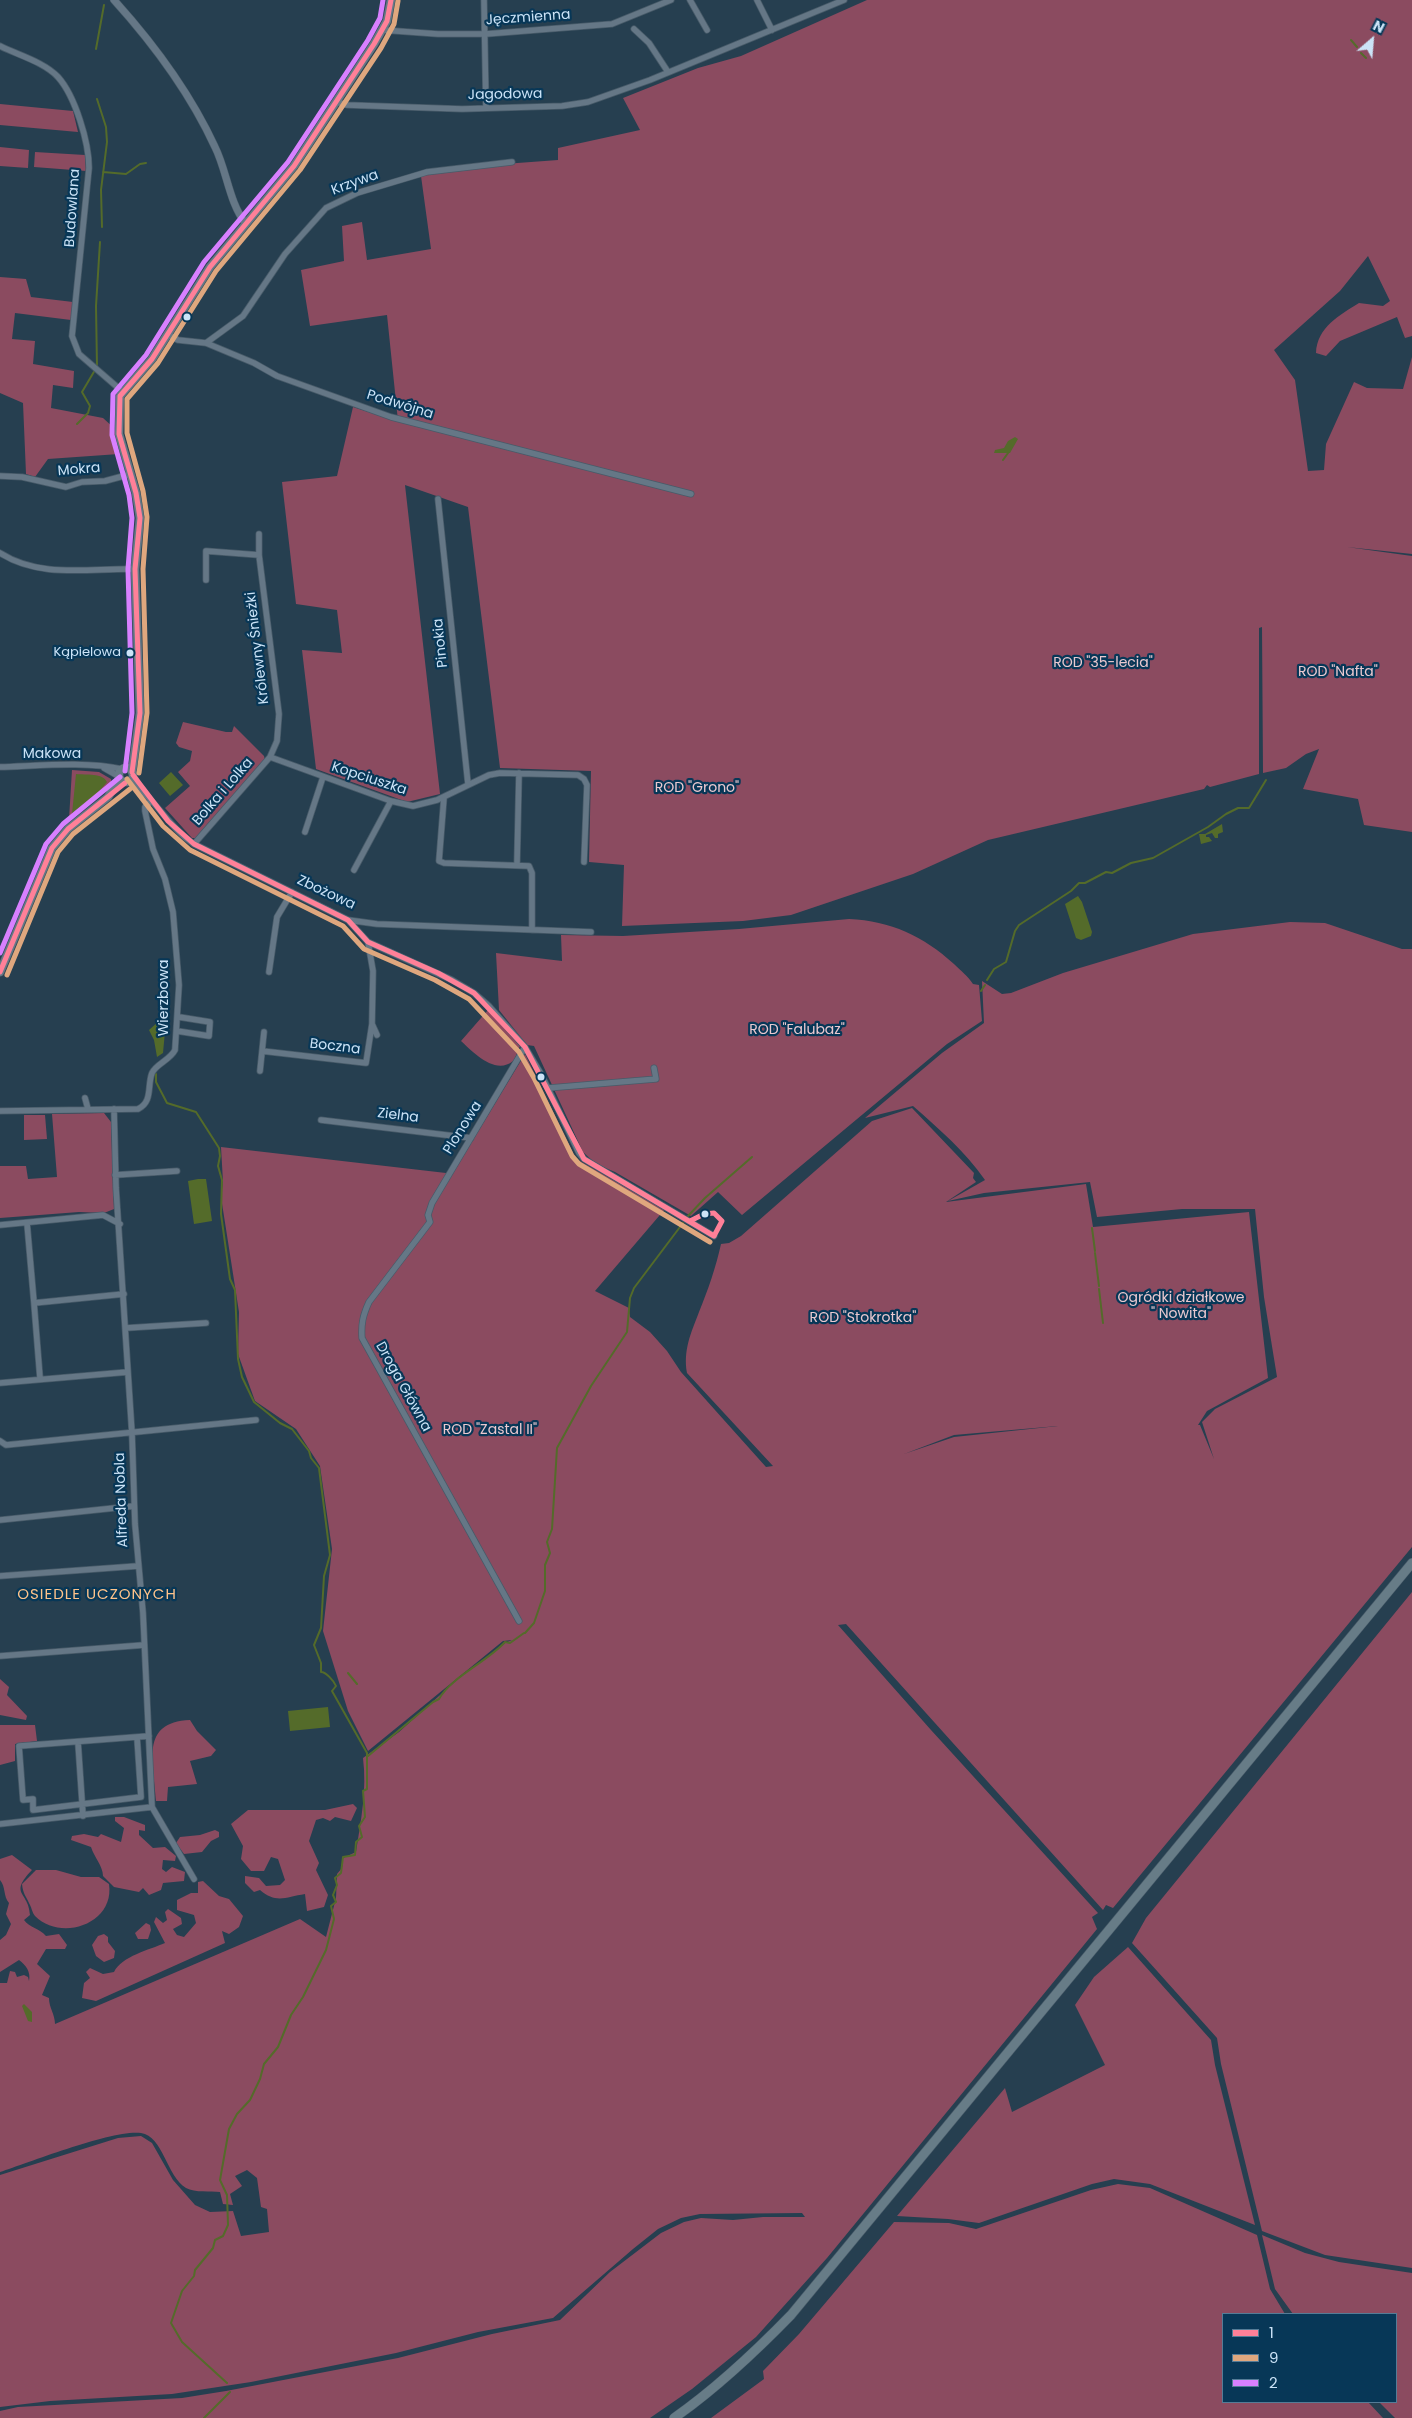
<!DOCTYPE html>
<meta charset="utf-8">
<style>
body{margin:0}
#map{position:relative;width:1412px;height:2418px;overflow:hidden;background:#263f50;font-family:Poppins,sans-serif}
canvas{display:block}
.legend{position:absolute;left:1222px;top:2313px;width:175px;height:90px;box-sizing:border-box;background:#073757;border:1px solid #557c97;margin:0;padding:6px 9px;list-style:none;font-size:15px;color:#cbe3f7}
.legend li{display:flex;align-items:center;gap:10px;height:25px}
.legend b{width:25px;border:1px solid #557c97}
.north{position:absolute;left:1347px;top:15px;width:50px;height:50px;-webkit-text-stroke:4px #073757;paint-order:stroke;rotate:27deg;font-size:14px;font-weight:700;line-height:20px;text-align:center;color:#cbe3f7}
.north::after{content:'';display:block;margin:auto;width:18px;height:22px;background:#cbe3f7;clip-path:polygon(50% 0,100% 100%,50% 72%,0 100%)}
</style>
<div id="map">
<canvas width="1412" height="2418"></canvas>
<ul class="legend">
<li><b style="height:6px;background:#ff8098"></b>1</li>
<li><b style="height:6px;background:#dfa77e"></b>9</li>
<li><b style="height:6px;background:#d880ff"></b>2</li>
</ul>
<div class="north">N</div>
</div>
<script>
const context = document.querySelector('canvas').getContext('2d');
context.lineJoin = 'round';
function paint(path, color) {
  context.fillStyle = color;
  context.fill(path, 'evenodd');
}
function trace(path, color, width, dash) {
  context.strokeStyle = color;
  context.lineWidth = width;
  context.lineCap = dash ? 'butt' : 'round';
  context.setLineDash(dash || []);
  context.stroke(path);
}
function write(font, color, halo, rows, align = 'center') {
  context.font = font + ' Poppins,sans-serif';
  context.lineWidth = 4.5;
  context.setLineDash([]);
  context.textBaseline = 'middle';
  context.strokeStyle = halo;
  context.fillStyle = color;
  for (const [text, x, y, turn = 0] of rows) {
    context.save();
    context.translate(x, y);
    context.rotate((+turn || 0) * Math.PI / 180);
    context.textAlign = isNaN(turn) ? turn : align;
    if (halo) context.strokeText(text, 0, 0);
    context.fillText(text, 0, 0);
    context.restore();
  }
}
const green = new Path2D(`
 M867,0H1412V336L1405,338L1397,317L1340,341L1326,356L1316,353C1317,327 1340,315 1359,303L1383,306L1390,301L1368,256L1340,291L1274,350L1295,380L1308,471L1324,470L1326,444L1354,382L1367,388L1403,389L1412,357V554L1347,547L1412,556V832L1364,825L1358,799L1303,789L1319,749L1306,754L1286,768L1263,773L1262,627L1259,628V774L1210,787L1207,785L1204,789L988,840L913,874L791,915L743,921L622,926L624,865L589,862L591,771L500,768L468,507L405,485L440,794L407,802L316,769L302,650L342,653L337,610L296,604L282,482L337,476L353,407L398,421L387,315L310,326L301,270L344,261L342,226L362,222L367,260L431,249L421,176L477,166L558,160V148L640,130L623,98L698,68L741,56Z
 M0,104L73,111L78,132L0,125Z
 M0,147L29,150L28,168L0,166Z
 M35,152L85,155L86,171L34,167Z
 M0,277L26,279L31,297L73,302L71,320L15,313L12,339L35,341L33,364L74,371L73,388L53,385L51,408L103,418L114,428L119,454L48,459L35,477L26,474L23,403L0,393Z
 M183,722L226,732H232L234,726L264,756L265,760L196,838H192L165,808L190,786L178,772L190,761L192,751L179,747L176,743Z
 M72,770L99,772L111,779V782L100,796L69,819Z
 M849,919C891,921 923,936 954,964C961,971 968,976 973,984L979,985L982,1021L947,1044L742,1215L718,1192L691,1216L615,1172L596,1164L583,1152L534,1046L527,1045L499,1010L496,953L562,961L561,935L623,936L739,929Z
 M1290,922L1325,923L1402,949H1412V1547L1113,1908L1106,1905L1103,1910L846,1624L838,1625L931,1730L1098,1913L1092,1917L1097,1929L827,2258L756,2337L692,2389L650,2418H0V2411L18,2407L182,2398L226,2391L398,2358L492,2334L560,2320L610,2272L661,2233L684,2222L701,2218L733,2220L763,2217H805L802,2213L700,2214L681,2218L658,2229L633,2249L553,2318L478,2332L396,2353L251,2382L172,2394L50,2401L0,2407V2175L118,2138L141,2136L152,2143L173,2180L195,2205L210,2212L233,2211L241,2236L269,2232L267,2209L261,2207L257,2178L247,2170L235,2176L242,2186L230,2194L233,2205L223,2204L220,2192C211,2191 195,2193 186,2188C167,2177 163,2136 141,2133C114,2129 30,2162 0,2172V1983H7L10,1971L15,1972L17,1977L24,1975L28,1977L29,1981C31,1972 26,1965 19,1960L0,1972V1940L6,1935L11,1924L6,1914L9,1903C3,1896 6,1887 0,1880V1859L12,1855L32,1870C8,1895 29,1891 30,1915L24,1920C30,1928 39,1928 46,1936L59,1934L67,1945L65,1949H46L37,1964L50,1976L42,1995L49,1998C49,2008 55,2014 55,2024L300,1919L326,1937L336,1898L337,1874L342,1868L343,1858L356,1852C361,1820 367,1790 363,1758L399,1732L459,1678L505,1643L512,1640L503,1641L368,1751L348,1711L323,1631L332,1549L320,1466L296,1429L255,1401L238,1354L239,1312L221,1197L223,1182L221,1147L446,1173L451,1176L525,1054L576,1159L665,1209L595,1291L629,1308L630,1317L650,1332L667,1351L681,1372L766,1467L773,1466L687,1373C683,1350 691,1333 699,1312C708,1290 716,1267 721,1244L729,1243L741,1236L872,1121L912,1108L974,1173L973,1178L976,1182L946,1202L1086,1184L1093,1227L1249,1212L1268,1378L1207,1411L1198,1425H1200L1214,1459L1202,1422L1215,1409L1277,1377L1264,1297L1255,1209H1182L1097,1217L1090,1182L984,1193L948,1201L985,1180C965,1151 939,1129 913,1106L865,1118L942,1053L984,1023L982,981L1002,994L1011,993L1063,973L1193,934ZM1058,1426L954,1437L904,1454L954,1435Z
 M488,1010L520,1046C518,1050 516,1058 513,1061C495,1076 472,1051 461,1041Z
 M104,1113L111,1122L114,1209L104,1213L79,1212L0,1218V1166H26L28,1179L57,1177L52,1114Z
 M24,1115H45L47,1139L24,1140Z
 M1412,1592V2268L1325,2255L1262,2231L1221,2064L1217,2038L1132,1943L1146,1918Z
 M0,1679L9,1687L7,1695L27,1716L26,1720L0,1715Z
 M190,1720L197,1731L216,1750L211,1756L190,1761L197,1784L168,1787L167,1801H156C154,1763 139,1722 190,1720Z
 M0,1725H35L37,1741L15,1744V1761L0,1765Z
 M353,1804L357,1808L351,1821L335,1817L330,1821L323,1818L316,1820L309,1841L319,1863L316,1870L328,1895L324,1907L307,1911L305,1894C286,1897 276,1904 260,1890L254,1892L245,1883V1876L259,1878L266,1886L280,1885L285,1880L278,1859L271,1857L264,1871H251L241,1859L243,1846L231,1824L248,1810H325Z
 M115,1817H124L145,1825V1831L139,1830V1835L153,1848L165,1847L176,1856L175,1861L163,1860L162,1869L166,1872L172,1867L185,1872L184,1881L163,1883L161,1890L149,1895L143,1888L139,1892L114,1887L103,1876C103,1866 94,1857 91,1847L71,1840L72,1836L84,1834L98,1837L101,1834L121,1842L124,1828L115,1821Z
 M215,1830L219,1832V1837L211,1841L202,1852L184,1854L176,1843L180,1837L200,1835Z
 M36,1870H56L81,1877H99L109,1884C115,1924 61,1942 35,1916C32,1912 32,1909 30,1905C26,1896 23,1894 22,1884Z
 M203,1881L219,1896L229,1899L243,1916L239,1927L229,1934L222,1931L225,1943L96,2001L82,1998L84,1983L90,1978L86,1972L90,1968L103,1974L114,1972C122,1956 149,1950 165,1943L154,1922L156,1917L163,1923L167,1920L165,1912L168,1909L181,1918L182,1924L173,1929L177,1935L184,1937L196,1923L194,1915L177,1910V1900L191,1893H198V1882Z
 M146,1923L150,1925L151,1930L148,1939H138L135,1933Z
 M104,1934L108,1937V1942L115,1951L114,1958L104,1962L96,1956L92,1945L98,1936Z
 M1128,1947L1211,2040L1215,2065L1255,2225L1150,2184L1114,2179L1092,2184L979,2223L948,2219L897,2216L1005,2088L1012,2112L1105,2065L1075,2005L1094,1977Z
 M1118,2184L1150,2188L1257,2235L1270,2289L1285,2314H1223V2402H1368L1383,2418H711L764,2379L763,2371L799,2334L894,2222L949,2223L976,2229L1091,2190Z
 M1262,2235L1305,2253L1339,2262L1412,2273V2418H1395L1379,2402H1396V2314H1293L1275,2289Z`);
const water = new Path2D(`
 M1015,437L1018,439L1010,453H994L995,450L1004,448L1008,441Z
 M171,772L183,785L170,796L159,783Z
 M76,774C86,775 103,773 107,782L96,795L72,814Z
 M1222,824L1223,832L1218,834V838H1215L1212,833L1206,835V837H1209L1212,841L1201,844L1199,834H1205Z
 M1078,896L1082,902L1092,932L1091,936L1081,940L1076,938L1065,904Z
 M159,1021H166L163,1053L157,1057L154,1040L149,1030Z
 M198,1179H206L212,1221L194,1224L188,1181Z
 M328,1707L330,1727L290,1731L288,1711Z
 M24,2004L32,2012V2022L28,2021L22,2006Z`);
const stream = new Path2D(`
 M1351,40L1357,47
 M96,49L104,5
 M1361,53L1366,58
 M97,99L106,127L107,142L101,190L102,227
 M103,172L126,174L140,164L146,163
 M97,367L96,306L100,242
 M77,424L88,413L90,406L82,392L95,370
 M1003,460L1008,453
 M987,980L994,969L1006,962L1015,931L1019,925L1071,891L1079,883H1085L1106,872L1112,873L1131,863L1153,858L1208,827L1226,814L1238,808H1249L1266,780
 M981,991L985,985
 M156,1074V1082L167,1103L196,1112L219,1148L220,1156L218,1166L222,1180L221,1214L230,1279L235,1290L238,1359L242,1377L254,1402L280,1423L292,1429L309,1451L311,1458L319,1468L330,1555L324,1576L321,1628L314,1645L321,1663V1672C326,1672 334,1681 336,1686L332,1691L367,1753V1789L363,1791L365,1817L359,1826L362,1837L356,1842L355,1855L343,1857L341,1873L335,1878L337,1885L333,1895L336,1902L331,1906L334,1919L326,1950L303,1997L291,2015L278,2047L264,2064L260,2079L250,2100L237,2114L229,2129L220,2180L227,2195L228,2225L223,2236L215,2240L213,2248L195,2270L194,2276L182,2291L171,2323L182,2342L227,2383
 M688,1216L705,1198L752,1157
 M1092,1228L1095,1251
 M1095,1253L1099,1286
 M1099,1289L1103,1323
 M525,1633L534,1623L545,1591V1565L550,1553L547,1542L552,1529L557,1448L591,1386L627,1332L630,1298L634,1288L683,1223
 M348,1673L357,1684
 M368,1756L433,1702L439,1699C450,1678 488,1661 505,1642L510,1643L524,1633
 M204,2418L230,2392`);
const minor = new Path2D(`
 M484,0L486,108
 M690,0L707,30
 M757,0L772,30
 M634,29L649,43L668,72
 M382,30L438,34H486L612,24L671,0
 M0,46C18,55 44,62 58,77C75,96 89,142 89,168L72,336L79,354L123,392
 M337,102L347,105L462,109L562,106L588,102L650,80L844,0
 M168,335L178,340L206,343L254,363L277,376L391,417L691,494
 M206,343L243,316L285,254L326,208L357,193L427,172L512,162
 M0,476L22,477L66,487L82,482L105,481L131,474
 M438,499L468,784
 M0,553C41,579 89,568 135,569
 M206,580V551L259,555
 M270,757L391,801L413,806L437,800L489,775L500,773L578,775L584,779L587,785L584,862
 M0,767C37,766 86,761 121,769
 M104,768L118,776
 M133,775L142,791
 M129,782C155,797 169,828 194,844L348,920L377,924L591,932
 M444,797L439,861L444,863L529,866L532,873V930
 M305,832L323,777
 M194,844L270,757L277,741L279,714L259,555V534
 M517,864L519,773
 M354,870L391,801
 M348,920L368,942L452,980L474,993L489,1006L525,1047L541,1074L579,1153L584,1159L714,1236
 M368,942L373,971L372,1024L377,1035
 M269,972L277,917L292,892
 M177,1031L209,1036L210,1022L179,1017
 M262,1051L366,1063L372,1024
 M260,1071L264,1032
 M548,1088L656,1079L654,1068
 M85,1098L88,1109
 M114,1109L116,1188L132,1434L135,1524L143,1613L152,1807L194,1879
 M0,1111L138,1109C153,1102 147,1086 152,1073C156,1064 170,1060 175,1050L179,985L173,912L165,879L153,849L145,811V807L151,801
 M321,1120L471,1138
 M115,1175L177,1171
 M27,1223L34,1303
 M0,1225L103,1215L120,1224
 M126,1328L206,1323
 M40,1378L34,1303L124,1294
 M0,1383L128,1372
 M0,1441L6,1445L256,1420
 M0,1520L134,1506
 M0,1576L138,1566
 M519,1621L362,1338C361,1324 363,1315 369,1302L430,1222L428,1215L432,1203L525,1047
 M0,1656L144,1645
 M137,1737L141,1797L33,1810V1799L23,1800L19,1746L149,1736
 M78,1742L83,1816
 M0,1824L152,1807`);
const tertiary = new Path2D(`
 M114,0C152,42 191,95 215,147C227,171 229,203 246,224`);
const secondary = new Path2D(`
 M119 775a7 7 0 1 1 14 0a7 7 0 1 1-14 0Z
 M132,772L140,713L135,569L140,518L136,493L119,434L120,396L152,359L210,267L294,166L374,44L387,21L391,0
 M0,972L52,848L68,829L108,797L119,779`);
const primary = new Path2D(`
 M674,2418C717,2388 755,2352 791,2315L1412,1563`);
const bus1 = new Path2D(`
 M132,772L140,713L135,569L140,518L136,493L119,434L120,396L152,359L210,267L294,166L374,44L387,21L391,0
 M133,775L168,821L194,844L348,920L368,942L438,973L474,993L525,1047L584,1159L714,1236
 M0,972L52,848L68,829L125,783
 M690,1221L704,1214L714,1213L722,1221L714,1236`);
const bus2 = new Path2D(`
 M139,773L147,713L143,569L147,517L143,491L127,433V399L158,363L216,271L300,170L381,48L394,24L398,1
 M127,779L163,826L190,850L343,926L364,949L435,980L469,999L519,1052L534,1078L572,1156L579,1164L710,1242
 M7,975L58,852L73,834L130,789`);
const bus3 = new Path2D(`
 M125,771L132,713L128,569L132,518L129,495L112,435L113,394L146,355L204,262L288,162L368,40L380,18L383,0
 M0,953L46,844L63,824L120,777`);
const markers = [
 [187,317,4.5,"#cbe3f7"],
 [130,653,4.5,"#cbe3f7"],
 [541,1077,4.5,"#cbe3f7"],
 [705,1214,4.5,"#cbe3f7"]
];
const busNames = [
 ["Kąpielowa",121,653]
];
const streetNames = [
 ["Jęczmienna",528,18,-4],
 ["Jagodowa",505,95,-1],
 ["Krzywa",355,183,-20],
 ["Budowlana",73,208,-86],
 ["Podwójna",400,405,17],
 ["Mokra",79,470,-5],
 ["Pinokia",441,643,-96],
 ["Królewny Śnieżki",258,648,-97],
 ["Makowa",52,754],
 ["Kopciuszka",369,779,18],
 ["Bolka i Lolka",223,792,-49],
 ["Zbożowa",326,893,25],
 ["Wierzbowa",164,998,-90],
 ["Boczna",335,1047,7],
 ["Zielna",398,1116,7],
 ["Plonowa",463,1128,-58],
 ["Droga Główna",403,1387,61],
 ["Alfreda Nobla",122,1500,-92]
];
const parkNames = [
 ["ROD \"35-lecia\"",1103,663],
 ["ROD \"Nafta\"",1338,672],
 ["ROD \"Grono\"",697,788],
 ["ROD \"Falubaz\"",797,1030],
 ["Ogródki działkowe",1181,1298],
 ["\" Nowita\"",1181,1314],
 ["ROD \"Stokrotka\"",863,1318],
 ["ROD \"Zastal II\"",490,1430]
];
const neighbourhoodNames = [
 ["OSIEDLE UCZONYCH",97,1595]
];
paint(green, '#8b4b60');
paint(water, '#546b2a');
trace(stream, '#546b2a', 2);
trace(minor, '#485b69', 7);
trace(tertiary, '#485b69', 8);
trace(secondary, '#485b69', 9);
trace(primary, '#485b69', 10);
trace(minor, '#657786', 5.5);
trace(tertiary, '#657786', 7);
trace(secondary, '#667a86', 8);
trace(primary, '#677c87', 9);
trace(bus1, '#ff8098', 5);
trace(bus2, '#dfa77e', 5);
trace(bus3, '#d880ff', 5);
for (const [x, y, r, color] of markers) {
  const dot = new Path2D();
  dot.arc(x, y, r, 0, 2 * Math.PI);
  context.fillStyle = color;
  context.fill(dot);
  trace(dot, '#073757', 2);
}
write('13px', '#cbe3f7', '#073757', busNames, 'right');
write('14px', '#cbe3f7', '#073757', streetNames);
write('14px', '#ebc9d0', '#073757', parkNames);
context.letterSpacing = '1px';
write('15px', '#ffc38a', '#073757', neighbourhoodNames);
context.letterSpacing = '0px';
</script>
